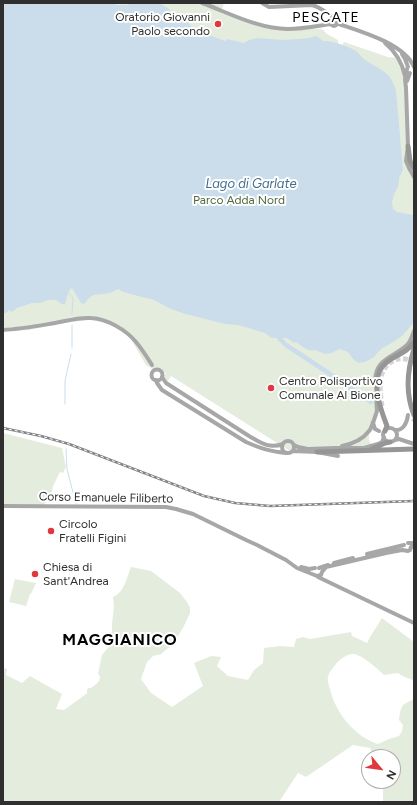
<!DOCTYPE html>
<style>
body{margin:0}
#map{position:relative;width:417px;height:805px;overflow:hidden;background:#fff;font-family:Figtree,sans-serif}
canvas{display:block}
.frame{position:absolute;inset:0;border:4px solid #2f2f2f;pointer-events:none}
.north{position:absolute;left:361px;top:749px;width:40px;height:40px;box-sizing:border-box;background:#fff;border:1px solid #acacac;border-radius:50%;rotate:119deg;font-size:11px;font-weight:700;line-height:16px;text-align:center;color:#2f2f2f}
.north::after{content:'';display:block;margin:auto;width:14px;height:18px;background:#de393e;clip-path:polygon(50% 0,100% 100%,50% 72%,0 100%)}
</style>
<div id="map">
<canvas width="417" height="805"></canvas>
<div class="frame"></div>
<div class="north">N</div>
</div>
<script>
const context = document.querySelector('canvas').getContext('2d');
context.lineJoin = 'round';
function paint(path, color) {
  context.fillStyle = color;
  context.fill(path, 'evenodd');
}
function trace(path, color, width, dash) {
  context.strokeStyle = color;
  context.lineWidth = width;
  context.lineCap = dash ? 'butt' : 'round';
  context.setLineDash(dash || []);
  context.stroke(path);
}
function write(font, color, halo, rows, align = 'center') {
  context.font = font + ' Figtree,sans-serif';
  context.lineWidth = 4;
  context.setLineDash([]);
  context.textBaseline = 'middle';
  context.strokeStyle = halo;
  context.fillStyle = color;
  for (const [text, x, y, turn = 0] of rows) {
    context.save();
    context.translate(x, y);
    context.rotate((+turn || 0) * Math.PI / 180);
    context.textAlign = isNaN(turn) ? turn : align;
    if (halo) context.strokeText(text, 0, 0);
    context.fillText(text, 0, 0);
    context.restore();
  }
}
const green = new Path2D(`
 M3,3H224L222,9V13L274,29L306,28L322,29L327,34L338,40V43L342,45L344,42L388,57L397,58C405,71 405,85 406,100C407,123 407,148 414,170V344L386,363L379,372L377,406L374,428L370,432L369,436V440L372,446L316,452L293,453L171,376L167,382L164,377L166,373L154,370L146,365L129,336L107,323L96,319L57,324L29,330L3,331Z
 M3,433L62,448L66,467L63,473L60,472L53,486L51,497L43,505L3,504Z
 M131,567L151,571L180,593L187,602L190,608V613L183,628L173,644L161,654L153,656L147,662L141,679L151,693L172,707L203,686L194,663L211,656L221,657L217,666L228,676L248,680L254,670L263,663L264,648L280,646L294,647L296,639L303,637L310,639L351,632L352,636L367,643L370,637L382,618L414,642V681C409,678 403,677 398,673L384,675C378,669 362,655 354,654C348,653 340,659 336,664C333,668 329,672 328,677C327,680 329,685 330,689C335,712 355,737 378,744L389,739L399,736L402,731L403,725L399,720C401,705 401,705 414,699V802H383V781H393V757H374L370,748L353,745L306,777L298,773L279,802H3V668L7,669L6,675L22,683L30,676L62,694L56,709L64,710L86,694L87,693V690L88,688H91C95,685 101,681 100,676L98,674L102,655L111,644L112,639V624L114,606L113,597C124,593 127,577 131,567Z
 M15,579L36,583L31,594H30L26,606L9,602Z`);
const water = new Path2D(`
 M3,3H113L116,5H126L132,3H159L168,8L172,13L176,15H184L191,26L198,31L225,41L227,39L244,43L249,40L257,38L284,40L309,38L316,36L318,37L323,41C331,40 350,47 356,51C360,54 362,58 365,60C373,65 382,69 389,76C392,80 394,85 396,90L403,170L399,178V182L398,187L394,194L392,202L393,209L397,212L414,215V322L403,335L395,341L381,349L374,357L365,362L358,363L353,359L348,352L340,349C329,354 327,356 316,350C308,352 303,347 296,342L294,343L287,338H272L265,333L238,325L225,324L182,313L169,308L154,300L123,292L118,289L110,293L94,295L90,297L84,304L81,303L72,288C67,291 67,299 65,304H62L56,300H48L40,303H32L17,308L12,312L9,310L6,313H3Z`);
const stream = new Path2D(`
 M69,293L73,298L72,314
 M72,348V325
 M65,404V381L71,354
 M66,449L67,469L76,504`);
const river = new Path2D(`
 M279,338L286,345L327,372L371,402`);
const majorTunnel = new Path2D(`
 M412,419L414,420`);
const highwayTunnel = new Path2D(`
 M382,406C380,391 376,370 393,361C400,357 407,359 414,362`);
const major = new Path2D(`
 M202,3C229,13 259,29 288,29C302,29 317,26 331,24
 M262,3L269,7L312,5C319,7 332,15 335,21
 M331 23a3 3 0 1 1 6 0a3 3 0 1 1-6 0Z
 M336,23C359,31 404,43 414,67
 M385,43C396,52 402,62 405,76
 M402,54L405,59L408,67
 M407,69L405,79L406,88L408,146L406,161L409,168L414,177
 M407,81L410,73
 M3,330C21,329 37,326 55,323C66,321 79,317 91,318C108,319 126,330 136,342C142,349 147,357 152,365
 M151.5 375a5.5 5.5 0 1 1 11 0a5.5 5.5 0 1 1-11 0Z
 M162,377L166,383L249,436C261,443 269,449 283,444
 M156,380L157,383L162,390L246,442C262,449 269,451 286,453
 M375,382C375,358 393,358 407,345C411,341 412,336 414,331
 M376,396L377,411L373,423L375,429L379,431
 M383 435a7 7 0 1 1 14 0a7 7 0 1 1-14 0Z
 M395,430C403,431 407,423 408,415
 M395,440L399,439L414,444
 M282 447a6 6 0 1 1 12 0a6 6 0 1 1-12 0Z
 M294,445L298,447L308,449L336,448H364L378,444L382,442L384,437
 M342,446C352,444 363,439 369,431C371,429 372,425 373,422
 M293,451L317,452L338,456
 M3,506L166,507L176,509L193,514L246,540L257,545L286,560L297,568L317,576L321,575L322,572L326,567L386,553L402,550L408,551L410,550L411,547L414,546
 M408,543H414
 M367,554L404,545
 M334,563L353,558
 M301,567L309,569L315,568
 M319,568L328,565
 M318,577L414,623`);
const highway = new Path2D(`
 M408,146L410,161L414,168
 M414,349C407,371 405,393 414,415
 M385,431L387,426C380,408 368,376 387,362C397,354 406,354 414,342
 M372,449L385,443L390,442
 M317,452L414,449`);
const rail = new Path2D(`
 M3,428L41,436L69,444L204,496L235,503L270,506L414,501`);
const markers = [
 [218,24,4,"#de393e"],
 [271,388,4,"#de393e"],
 [51,531,4,"#de393e"],
 [35,574,4,"#de393e"]
];
const poiNames = [
 ["Oratorio Giovanni",210,17,"right"],
 ["Paolo secondo",210,31,"right"],
 ["Centro Polisportivo",279,381],
 ["Comunale Al Bione",279,395],
 ["Circolo",59,524],
 ["Fratelli Figini",59,538],
 ["Chiesa di",43,567],
 ["Sant'Andrea",43,581]
];
const parkNames = [
 ["Parco Adda Nord",239,200]
];
const streetNames = [
 ["Corso Emanuele Filiberto",106,498,1]
];
const waterNames = [
 ["Lago di Garlate",251,184]
];
const quarterNames = [
 ["PESCATE",326,18]
];
const districtNames = [
 ["MAGGIANICO",120,640]
];
paint(green, '#e4ecde');
paint(water, '#cbddeb');
trace(stream, '#cbddeb', 1);
trace(river, '#cbddeb', 4.5);
trace(majorTunnel, '#d5d5d5', 4, [4, 2]);
trace(highwayTunnel, '#d5d5d5', 5, [5, 2.5]);
trace(major, '#a7a7a7', 4);
trace(highway, '#969696', 5);
trace(rail, '#848484', 2.5);
trace(rail, '#fff', 1, [3]);
for (const [x, y, r, color] of markers) {
  const dot = new Path2D();
  dot.arc(x, y, r, 0, 2 * Math.PI);
  context.fillStyle = color;
  context.fill(dot);
  trace(dot, '#fff', 1.5);
}
write('12px', '#2f2f2f', '#fff', poiNames, 'left');
write('12px', '#50693e', '#fff', parkNames);
write('12px', '#2f2f2f', '#fff', streetNames);
write('italic 13px', '#406c8e', '#fff', waterNames);
context.letterSpacing = '1px';
write('14px', '#000', '#fff', quarterNames);
context.letterSpacing = '0px';
context.letterSpacing = '1px';
write('bold 16px', '#000', '#fff', districtNames);
context.letterSpacing = '0px';
</script>
